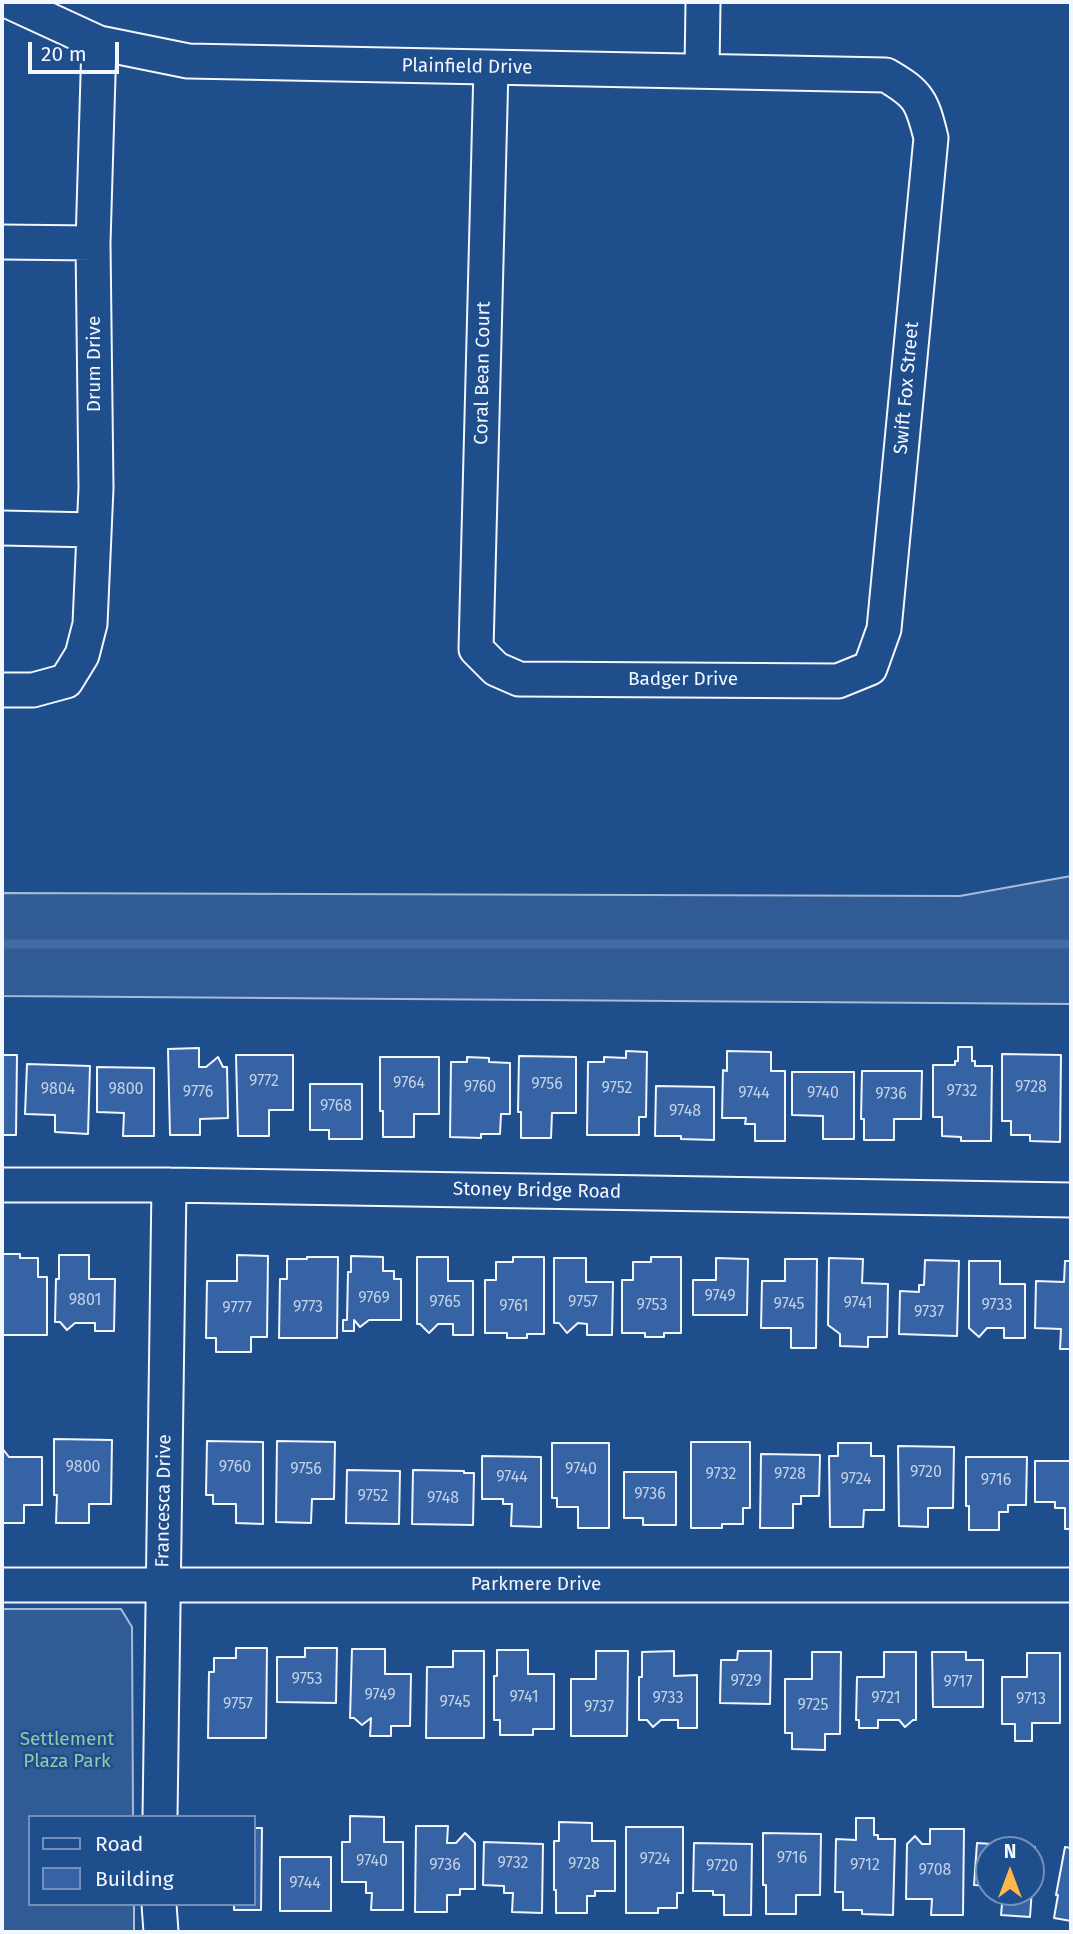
<!DOCTYPE html>
<style>
body{margin:0}
#map{position:relative;width:1073px;height:1934px;overflow:hidden;background:#1f4e8c;font-family:"Fira Sans",sans-serif}
canvas{display:block}
.frame{position:absolute;inset:0;border:4px solid #f2f6ff;pointer-events:none}
.legend{position:absolute;left:28px;top:1815px;width:228px;height:91px;box-sizing:border-box;background:#1f4e8c;border:2px solid #7391ba;margin:0;padding:9px 12px;list-style:none;font-size:21px;color:#f2f6ff}
.legend li{display:flex;align-items:center;gap:14px;height:35px}
.legend b{width:35px;border:2px solid #7391ba}
.north{position:absolute;left:975px;top:1836px;width:70px;height:70px;box-sizing:border-box;background:#1f4e8c;border:2px solid #7391ba;border-radius:50%;rotate:0deg;font-size:19px;font-weight:700;line-height:28px;text-align:center;color:#f2f6ff}
.north::after{content:'';display:block;margin:auto;width:24px;height:32px;background:#ffb74d;clip-path:polygon(50% 0,100% 100%,50% 72%,0 100%)}
.scale{position:absolute;left:28px;top:42px;width:91px;height:32px;box-sizing:border-box;border:4px solid #f2f6ff;border-top:0;padding-left:9px;font-size:21px;line-height:24px;white-space:nowrap;color:#f2f6ff;-webkit-text-stroke:5px #1f4e8c;paint-order:stroke}
</style>
<div id="map">
<canvas width="1073" height="1934"></canvas>
<div class="frame"></div>
<ul class="legend">
<li><b style="height:9px;background:#1f4e8c"></b>Road</li>
<li><b style="height:19px;background:#3563a3"></b>Building</li>
</ul>
<div class="north">N</div>
<div class="scale">20 m</div>
</div>
<script>
const context = document.querySelector('canvas').getContext('2d');
context.lineJoin = 'round';
function paint(path, color) {
  context.fillStyle = color;
  context.fill(path, 'evenodd');
}
function trace(path, color, width, dash) {
  context.strokeStyle = color;
  context.lineWidth = width;
  context.lineCap = dash ? 'butt' : 'round';
  context.setLineDash(dash || []);
  context.stroke(path);
}
function write(font, color, halo, rows, align = 'center') {
  context.font = font + ' "Fira Sans",sans-serif';
  context.lineWidth = 5;
  context.setLineDash([]);
  context.textBaseline = 'middle';
  context.strokeStyle = halo;
  context.fillStyle = color;
  for (const [text, x, y, turn = 0] of rows) {
    context.save();
    context.translate(x, y);
    context.rotate((+turn || 0) * Math.PI / 180);
    context.textAlign = isNaN(turn) ? turn : align;
    if (halo) context.strokeText(text, 0, 0);
    context.fillText(text, 0, 0);
    context.restore();
  }
}
const built = new Path2D(`
 M1071,876V1004L2,996V893L960,896Z
 M2,1609H121L132,1627L133,1817H30V1904H134V1932H2Z`);
const stream = new Path2D(`
 M2,944H1071`);
const building = new Path2D(`
 M958,1047H972V1061H975V1066H992L991,1141H961V1137L942,1136V1117H933V1065H955V1061H958Z
 M199,1048V1067H206L218,1057L223,1067H227L228,1118L200,1119V1135H170L168,1049Z
 M626,1051L647,1052L646,1117H639V1135H587L588,1062H604V1057L626,1058Z
 M727,1051L771,1052V1071H785V1141H755V1124H745L746,1118H722L723,1070L727,1071Z
 M1002,1054L1061,1055L1060,1142L1030,1141V1135H1011V1121H1002Z
 M2,1055H17L16,1135H2Z
 M236,1055H293V1110H269V1136H238Z
 M519,1056L576,1057V1113H552L551,1138H521V1112H518Z
 M380,1057H439V1114H414V1137H383V1111H380Z
 M467,1057L489,1058V1062L510,1063V1114H501L500,1134H481V1138L450,1137L451,1062H467Z
 M27,1064L90,1066L88,1134L55,1132V1115L25,1114Z
 M97,1067L154,1068V1136H123L124,1113L97,1112Z
 M862,1071H922L921,1119H894V1140H864V1119H861Z
 M792,1072H854V1139H823V1116L792,1115Z
 M310,1084H362V1139H329V1130H310Z
 M656,1086L714,1087V1140L681,1139V1136H655Z
 M2,1254H20V1258H38V1277H47V1335H2Z
 M59,1255H89V1279H115L114,1331H95V1323H75L67,1330L60,1322H55L56,1279H59Z
 M237,1255L268,1256L267,1337H251V1352H216V1338H206L207,1281H237Z
 M351,1256L383,1257V1271H394V1279H401V1320H369L360,1327L354,1320V1331H343V1320H347L348,1272H351Z
 M307,1257H338L337,1338H279L280,1279H287V1259H307Z
 M417,1257H448V1281H473V1335H453V1324H438L429,1333L420,1324H417Z
 M513,1257H544V1334H527V1338H507V1333H485V1280H496V1262H513Z
 M651,1257H681V1333H664V1337H645V1333H622V1280H633V1262H651Z
 M554,1258H586V1282H613L612,1335H587V1324L578,1323L567,1333L559,1323H554Z
 M716,1258L748,1259L747,1315H693V1280H716Z
 M829,1258L863,1259L862,1283L888,1284L887,1337H868V1347L840,1346V1334L828,1325Z
 M785,1259H817L816,1348H791V1328H761L762,1281H785Z
 M925,1260L959,1261L957,1336L899,1334L900,1291L919,1292V1285H924Z
 M969,1261H1000V1284H1025V1338H1004V1328H987L979,1337L969,1328Z
 M1065,1261H1071V1349H1060L1061,1329L1035,1328L1036,1281L1064,1282Z
 M54,1439L112,1440L111,1504H89V1523H56L57,1495H54Z
 M207,1441L263,1442V1524L236,1523V1504H213V1495H206Z
 M277,1441L335,1442L334,1499H312L311,1523L276,1522Z
 M691,1442H750V1508H743V1524H722V1528H691Z
 M552,1443H609V1528H578V1507H557V1498H552Z
 M838,1443H871V1456H884V1510H864L863,1527H830L829,1456H838Z
 M898,1446L954,1447L953,1508H928V1527L899,1526Z
 M2,1448L9,1457H42V1505H24V1523H2Z
 M761,1454L820,1455L819,1496H801V1504H793V1528H760Z
 M482,1456L541,1457V1527L511,1526L512,1504H503V1499H482Z
 M966,1457H1027L1026,1505H1008V1512H999V1530H969V1506H966Z
 M1035,1461H1071V1529H1065V1508H1055V1502H1035Z
 M347,1470L400,1471L399,1524L346,1523Z
 M413,1470L464,1471V1473H474L473,1525L412,1524Z
 M624,1472H676V1525H643V1518H624Z
 M236,1648H267L266,1738H208L209,1672H214V1658H236Z
 M305,1648H337L336,1703L277,1702V1657H305Z
 M352,1649H385V1674H411L410,1726H391V1736H370L371,1718L362,1725L354,1718H350Z
 M497,1650H528V1674H554V1729H533V1735H500V1720H494V1676H497Z
 M453,1651H484V1738H426L427,1667H453Z
 M596,1651H628L627,1736H571V1679H596Z
 M674,1651V1676L697,1675V1728H678V1720H661L653,1727L647,1720H639V1677H642V1652Z
 M738,1651H771L770,1704L720,1703L721,1660H737Z
 M812,1652H841L840,1734H825V1750L792,1749V1733H785V1679H812Z
 M884,1652H916V1720H913L905,1727L899,1720H878V1728H859V1720H856L857,1677H884Z
 M932,1652H966V1660H983V1707H933Z
 M1027,1653H1060V1723H1032V1741H1015V1724H1002V1677H1027Z
 M350,1816L384,1817V1842H403V1910H371L372,1893H366V1882H342V1842H350Z
 M856,1818H874V1835H878V1839H895L893,1915L862,1914V1910H843V1892H835L836,1839L856,1840Z
 M559,1822L592,1823V1841H615V1891H595V1896H587V1913H556V1890H554V1841H559Z
 M416,1826H448L447,1843H456L465,1833L475,1843V1889H460V1895H447V1912H415Z
 M626,1827H683V1893H677V1908H658V1913H626Z
 M254,1828H262L261,1910H234V1904H254Z
 M930,1829H964L963,1915H931L932,1899H906L907,1844L915,1836L922,1844H930Z
 M763,1833L821,1834L820,1895H796V1914H766V1885H763Z
 M484,1842L543,1844L542,1913L512,1912L513,1893H504V1886L483,1885Z
 M694,1843L752,1844L751,1915H724V1895H713V1891H693Z
 M977,1843L1035,1847L1030,1917L1001,1915L1003,1893H994L1031,1892V1850H989V1886L974,1885Z
 M1065,1847L1071,1848V1921L1054,1918L1058,1895H1056Z
 M280,1857H331V1911H280Z`);
const minor = new Path2D(`
 M10,2L99,43L188,61L886,75C919,94 922,101 931,138L884,629L870,668L838,681L519,679L496,669L476,649L491,68
 M702,71L703,2
 M2,242L93,243
 M2,528L94,530
 M2,690H33L66,681L82,655L90,624L96,488L93,243L99,43
 M2,1185H169L1071,1200
 M2,1585H1071
 M160,1817L169,1185
 M159,1904L161,1932`);
const numberNames = [
 ["9772",264,1082],
 ["9764",409,1084],
 ["9756",547,1085],
 ["9760",480,1088],
 ["9728",1031,1088],
 ["9752",617,1089],
 ["9804",58,1090],
 ["9800",126,1090],
 ["9732",962,1092],
 ["9776",198,1093],
 ["9744",754,1094],
 ["9740",823,1094],
 ["9736",891,1095],
 ["9768",336,1107],
 ["9748",685,1112],
 ["9749",720,1297],
 ["9769",374,1299],
 ["9801",85,1301],
 ["9765",445,1303],
 ["9757",583,1303],
 ["9741",858,1304],
 ["9745",789,1305],
 ["9753",652,1306],
 ["9733",997,1306],
 ["9761",514,1307],
 ["9773",308,1308],
 ["9777",237,1309],
 ["9737",929,1313],
 ["9800",83,1468],
 ["9760",235,1468],
 ["9756",306,1470],
 ["9740",581,1470],
 ["9720",926,1473],
 ["9732",721,1475],
 ["9728",790,1475],
 ["9744",512,1478],
 ["9724",856,1480],
 ["9716",996,1481],
 ["9736",650,1495],
 ["9752",373,1497],
 ["9748",443,1499],
 ["9753",307,1680],
 ["9729",746,1682],
 ["9717",958,1683],
 ["9749",380,1696],
 ["9741",524,1698],
 ["9733",668,1699],
 ["9721",886,1699],
 ["9713",1031,1700],
 ["9745",455,1703],
 ["9757",238,1705],
 ["9725",813,1706],
 ["9737",599,1708],
 ["9716",792,1859],
 ["9724",655,1860],
 ["9740",372,1862],
 ["9732",513,1864],
 ["9728",584,1865],
 ["9736",445,1866],
 ["9712",865,1866],
 ["9720",722,1867],
 ["9708",935,1871],
 ["9744",305,1884]
];
const streetNames = [
 ["Plainfield Drive",467,67,1],
 ["Drum Drive",95,364,-90],
 ["Coral Bean Court",483,373,-89],
 ["Swift Fox Street",907,388,-85],
 ["Badger Drive",683,680],
 ["Stoney Bridge Road",537,1191,1],
 ["Francesca Drive",164,1501,-89],
 ["Parkmere Drive",536,1585]
];
const parkNames = [
 ["Settlement",67,1740],
 ["Plaza Park",67,1762]
];
paint(built, '#305b95');
trace(built, '#a8bbd7', 2);
trace(stream, '#446ba0', 9);
paint(building, '#3563a3');
trace(building, '#f2f6ff', 2);
trace(minor, '#f2f6ff', 37);
trace(minor, '#1f4e8c', 33);
write('16px', '#c3d1e8', null, numberNames);
write('19px', '#f2f6ff', '#1f4e8c', streetNames);
write('19px', '#97c8a6', '#1f4e8c', parkNames);
</script>
